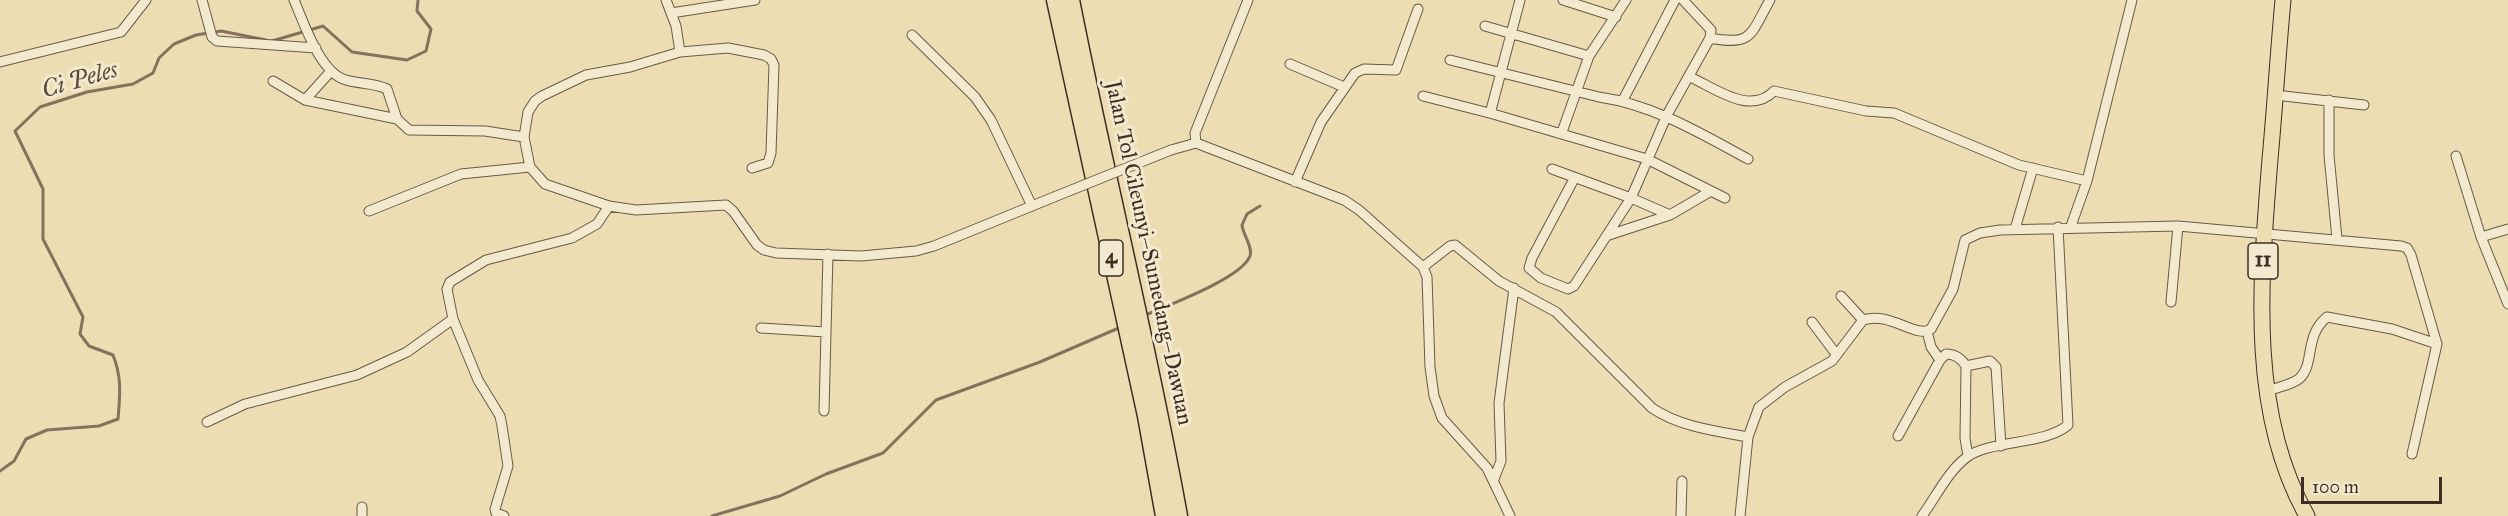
<!DOCTYPE html>
<meta charset="utf-8">
<style>
body{margin:0}
#map{position:relative;width:2508px;height:516px;overflow:hidden;background:#edddb3;font-family:"IM FELL Great Primer",serif}
canvas{display:block}
.scale{position:absolute;left:2301px;top:477px;width:141px;height:27px;box-sizing:border-box;border:3px solid #3d2d24;border-top:0;padding-left:8px;font-size:18px;line-height:21px;white-space:nowrap;color:#3d2d24;-webkit-text-stroke:4px #f3e9ce;paint-order:stroke}
</style>
<div id="map">
<canvas width="2508" height="516"></canvas>
<div class="scale">100 m</div>
</div>
<script>
const context = document.querySelector('canvas').getContext('2d');
context.lineJoin = 'round';
function trace(path, color, width, dash) {
  context.strokeStyle = color;
  context.lineWidth = width;
  context.lineCap = dash ? 'butt' : 'round';
  context.setLineDash(dash || []);
  context.stroke(path);
}
function write(font, color, halo, rows, align = 'center') {
  context.font = font + ' "IM FELL Great Primer",serif';
  context.lineWidth = 6;
  context.setLineDash([]);
  context.textBaseline = 'middle';
  context.strokeStyle = halo;
  context.fillStyle = color;
  for (const [text, x, y, turn = 0] of rows) {
    context.save();
    context.translate(x, y);
    context.rotate((+turn || 0) * Math.PI / 180);
    context.textAlign = isNaN(turn) ? turn : align;
    if (halo) context.strokeText(text, 0, 0);
    context.fillText(text, 0, 0);
    context.restore();
  }
}
const stream = new Path2D(`
 M272,41L323,26L352,52L407,60L426,51L431,29L417,11L418,0
 M1146,315C1168,305 1242,278 1250,256C1253,247 1243,235 1242,225L1247,214L1260,206
 M0,471L14,461L26,439L47,430L99,426L118,419C120,396 122,377 113,355L89,346L80,334L83,317L43,239V189L15,131L40,107L87,92L133,84L153,73L159,58L174,44L196,35L221,31L266,40
 M712,516L780,496L826,474L883,453L936,400L1040,362L1121,327`);
const minor = new Path2D(`
 M202,0L212,37L217,41L316,48
 M294,0C304,23 320,73 346,80C359,84 375,83 387,89L397,119L409,130L485,131L524,137
 M666,0L676,26L680,52
 M1520,0L1491,110L1493,114L1647,159L1725,198
 M1563,0L1616,17
 M1683,0L1711,30L1710,38
 M671,13L755,0
 M1485,26L1589,56
 M912,35L975,97L991,120L1032,206
 M1450,60L1599,97C1654,105 1700,133 1748,159
 M0,62L121,32L146,0
 M1290,64L1344,87
 M1690,77C1715,88 1750,116 1774,91L1866,111L1894,113L2019,165L2087,181
 M273,81L305,100L397,119
 M2275,95L2364,105
 M1423,96L1493,114
 M305,100L331,71
 M1623,100L1675,0
 M2329,100V155L2337,239
 M1562,132L1589,56L1626,0
 M1196,143L1195,133L1248,0
 M1171,150L1196,143L1344,200L1359,210L1423,267L1427,277L1430,367L1434,396L1442,418L1487,468L1510,516
 M2456,156L2481,237L2508,304
 M752,168L768,163L771,153L774,65L771,59L764,55L728,48L680,52L630,67L586,75L542,96L535,101L528,112L524,137L530,167L545,184L609,206L636,210L726,205L733,211L757,245L764,250L776,253L861,256L916,251L934,246L1054,197
 M1552,169L1631,198L1670,215
 M1574,179L1532,258L1529,268L1541,278L1568,289L1574,286L1631,198L1667,115L1710,38C1753,46 1750,35 1770,0
 M1295,182L1321,122L1355,73L1364,69L1396,70L1418,9
 M369,211L461,174L530,167
 M2071,226L2087,181L2132,0
 M2015,229L2033,168
 M1609,235L1670,215L1711,191
 M2481,237L2508,229
 M1423,267L1450,246L1455,245L1499,281L1556,312L1652,408C1680,427 1716,431 1748,437
 M1841,296L1863,320
 M2171,302L2178,226
 M1812,322L1836,354
 M761,328L826,332
 M1927,331L1931,347L1940,360L1946,354C1955,354 1961,358 1966,366L1965,438L1968,456
 M1966,366L1990,361L1996,367L2001,446
 M2268,391C2278,387 2292,385 2300,378C2315,363 2304,336 2327,317L2392,329L2437,344L2412,454
 M824,411L828,254
 M207,422L245,404L357,375L407,352L453,319
 M1898,436L1940,360
 M1494,479L1501,461L1499,403L1514,288
 M362,507V516
 M504,516L496,513L495,509L508,466L502,426L500,416L478,380L453,319L447,289L450,282L486,260L572,238L597,224L609,206
 M1681,516L1682,481
 M1740,516L1748,437L1759,407L1785,387L1832,361L1863,320C1890,311 1916,339 1931,329L1953,289L1965,240L1980,233L2000,230L2178,226L2401,246L2407,248L2411,255L2437,344
 M1922,516C1936,497 1948,471 1967,457C1990,440 2045,445 2068,425L2058,227`);
const trunk = new Path2D(`
 M2283,0C2278,53 2275,106 2270,159C2261,276 2247,410 2307,516`);
const motorway = new Path2D(`
 M1055,0L1146,416L1164,516
 M1071,0C1105,173 1148,343 1179,516`);
const minorBridge = new Path2D(`
 M1054,197L1171,150`);
const shields = [
 [1111,258,24],
 [2263,261,30]
];
const shieldNames = [
 ["4",1111,258],
 ["11",2263,261]
];
const streetNames = [
 ["Jalan Tol Cileunyi–Sumedang–Dawuan",1148,253,78]
];
const waterNames = [
 ["Ci Peles",80,81,-16]
];
trace(stream, '#83735c', 3);
trace(minor, '#695948', 11);
trace(trunk, '#3d2d24', 17);
trace(motorway, '#3d2d24', 19);
trace(minor, '#f3e9ce', 9);
trace(trunk, '#edddb3', 15);
trace(motorway, '#edddb3', 16);
trace(minorBridge, '#695948', 11, []);
trace(minorBridge, '#f3e9ce', 9);
for (const [x, y, w] of shields) {
  const box = new Path2D();
  box.roundRect(x - w / 2, y - 18, w, 36, 4.5);
  context.fillStyle = '#f3e9ce';
  context.fill(box);
  trace(box, '#3d2d24', 1.5);
}
write('bold 21px', '#3d2d24', null, shieldNames);
write('22px', '#3d2d24', '#f3e9ce', streetNames);
write('italic 24px', '#5a4a3c', '#f3e9ce', waterNames);
</script>
